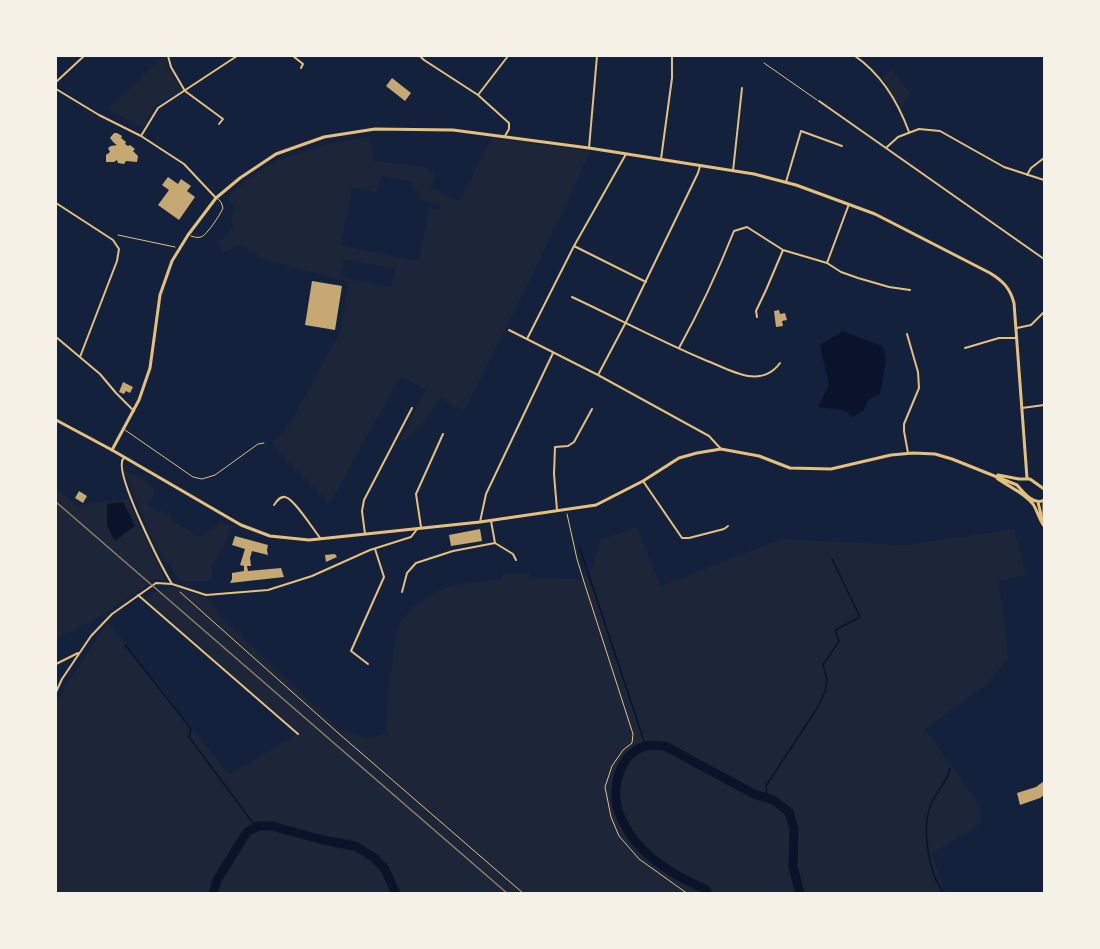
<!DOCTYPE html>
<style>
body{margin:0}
#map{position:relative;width:1100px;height:949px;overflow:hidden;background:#14213d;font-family:Karla,sans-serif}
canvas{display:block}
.frame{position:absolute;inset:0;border:57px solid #f6f1e7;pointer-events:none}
</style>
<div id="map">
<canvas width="1100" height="949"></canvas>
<div class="frame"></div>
</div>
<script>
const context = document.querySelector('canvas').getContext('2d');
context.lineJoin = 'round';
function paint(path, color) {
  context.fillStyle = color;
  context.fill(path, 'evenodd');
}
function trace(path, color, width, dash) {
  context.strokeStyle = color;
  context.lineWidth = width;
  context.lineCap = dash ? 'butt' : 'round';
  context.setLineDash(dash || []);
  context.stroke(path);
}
const green = new Path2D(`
 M164,56H165L168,68L182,90L156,105L143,128L108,109Z
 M892,70L910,93L902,109L882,78Z
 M370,137L374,161L424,167L436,174L431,188L459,201L492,138L590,151C551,239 508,325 464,411L440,398C430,415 418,433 400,442L426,390L401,376L330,503L276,449L273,441L288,427L340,332L349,282L257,257V254L239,245L223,253L218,242L233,228L231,219L235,210L228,197L247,180L278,160L327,144ZM381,176L414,182L412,190L421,192L420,200L441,204L439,210L429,208L419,261L341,246L352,187L377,192ZM344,259L395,269L391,287L340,277Z
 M125,470C136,476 149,481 155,492L148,505L160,512L162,509L174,521L199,537L220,523L235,527H231L225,545L212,564V581H180L179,579L155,545L124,471Z
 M56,487L77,505L128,499L148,545L166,580L156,579L103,615L56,639Z
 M637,527L661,586L781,539L905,545L1014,529L1026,575L999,581L1008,658L984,688L983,687L925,729L980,806L981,823L932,854L944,890L947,893H803L795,868L794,841L793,867L798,893L56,894V704L68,682L108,622L229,775L299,733L144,598L152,593L173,587L208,598L219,615L339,729L370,738L386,733L388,697L397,628L412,608L435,592L454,585L502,579L503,573L530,574V578L580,579L591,572L600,540Z`);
const water = new Path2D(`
 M843,331L865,340L883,346L886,361L880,394L869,399L863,411L853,417L844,410L818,407L829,385L820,345Z
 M123,502L135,526L115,541L107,526V504Z`);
const stream = new Path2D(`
 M579,546L646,747
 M125,645L191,729L189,737L256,827
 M767,798L766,786L816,710L825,692L827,680L823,665L839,641L835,630L860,617L832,559
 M944,894C940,887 935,880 933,872C927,852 922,822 932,802C938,790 947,782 950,768`);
const river = new Path2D(`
 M213,894L217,880L240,843L247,832L258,826H272L323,840L355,846L373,857L385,869L396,894
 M708,894L705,889C676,876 645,859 628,831C625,825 620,817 618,810C611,785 621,748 652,745C656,745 661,746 665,746L754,794L773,800L789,812L794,829L793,867L800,894`);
const building = new Path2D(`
 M392,78L411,93L405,101L386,86Z
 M114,133H117L122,136L121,138L126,142L125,144L128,146L130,145L135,149L133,151L138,156L137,162L126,161L124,164L118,163L117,160L114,162H106V155L110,152L108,148L111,146L117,145L114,143L110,138Z
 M168,177L178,184L181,179L191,186L187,191L195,197L179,220L158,205L169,190L162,185Z
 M312,281L342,286L335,330L305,325Z
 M779,310L780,314L785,313L787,320L782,321L783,326L776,327L774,311Z
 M123,382L133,387L130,393L126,391L124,394L119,392Z
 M79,491L87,496L83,503L75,498Z
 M480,529L482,541L451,546L449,535Z
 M235,536L268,545L267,550L268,555L252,551L250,558L251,566H247L248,571L281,568L284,577L230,583L232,579V573L244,571V566L240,565L245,549L232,545Z
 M335,554L337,557L326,562L325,555Z
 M1044,781V795L1040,798L1020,805L1017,793L1036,787Z`);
const path = new Path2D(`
 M118,235L175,247
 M567,514L577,559L584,582L633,734L632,743L623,750L612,766L605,787L611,817L619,836L639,859L688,894
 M180,592L337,732L524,894`);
const service = new Path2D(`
 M764,63L817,100
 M191,236C194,237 197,238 201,237C207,235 220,215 223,208L221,202L218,199
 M125,430L193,477L202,479L215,475L258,444L264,443`);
const minor = new Path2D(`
 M168,56L171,67L185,91L223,119L219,124
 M293,56L303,64L301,68
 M420,56L424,60L478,95L509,123V129L505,136
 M855,56C881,74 898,102 909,132
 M56,82L84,56
 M56,89L99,115L141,136L184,164L216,198
 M478,95L508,56
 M819,101L1044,259
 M141,136L158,108L237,56
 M887,147L898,137L919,129L940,131L1004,167L1044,180
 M589,148L597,56
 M661,159L672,78V56
 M733,171L742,88
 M1027,175L1031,168L1044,158
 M786,182L801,131L842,146
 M56,203L113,240L119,249L117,261L80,357
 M574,246L646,282
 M827,263L849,204
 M572,297C617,318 660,341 705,360C718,365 735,374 748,376C762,378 772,374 780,363
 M757,317L756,311L766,290L783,250
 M1017,328L1031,325L1044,312
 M509,330L598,375L709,436L721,449
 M907,334L918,372L919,388L904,424V431L908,453
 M56,337L100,374L116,393L134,411
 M527,339L574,246L626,154
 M679,348C700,310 718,271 734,231L747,227L783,250L827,263L841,272L858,278L889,287L910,290
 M965,348L999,338H1017
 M598,375L626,322L698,173L700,166
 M1022,408L1044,405
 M124,458C123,459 122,460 122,462C118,480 161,566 172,584
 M643,481L682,538H689L724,529L728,526
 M274,505C277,501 280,496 285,497C294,498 314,531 321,539
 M557,510L554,474L555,447L568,446L574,442L592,409
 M480,522L486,494L553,353
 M421,527L416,494L443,434
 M365,534L362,511L364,500L412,408
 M495,543L513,554L516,560
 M402,592L407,573L416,563L453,551L495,543L491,521
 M138,595L298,734
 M56,664L78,653
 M368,664L351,651L384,577L375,549
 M56,692L62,679L91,636L112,614L156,583L172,584L206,595L268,590L312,576L370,550L411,537L418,528`);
const tertiary = new Path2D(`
 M112,450L139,400L150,368L160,295L172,261L188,235L216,198L240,178L276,154L324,137L375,129L453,130L589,148L754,174L796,185L875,214L990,273C1003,281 1010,288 1014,303L1027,478`);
const secondary = new Path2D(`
 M56,420L112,450L241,525L270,536L309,540L480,522L596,505L643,481L679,458L697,453L721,449L759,456L790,468L831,469L891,455L913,453L935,454L952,459L1017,485C1023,492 1034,506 1044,500
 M998,475L1019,479H1030L1044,489
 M997,478C1007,486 1025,493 1033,504C1037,510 1039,519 1044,526
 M1044,501V514
 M1038,502L1043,523`);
const rail = new Path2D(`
 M56,502L508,894`);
paint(green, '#1d2539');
paint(water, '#0b132b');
trace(stream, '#0b132b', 1.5);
trace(river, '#0b132b', 9);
paint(building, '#c6a872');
trace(path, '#e5c07b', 1);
trace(service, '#e5c07b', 1);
trace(minor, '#e5c07b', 2);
trace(tertiary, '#e5c07b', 3);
trace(secondary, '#e5c07b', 3);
trace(rail, '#918062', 1.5);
</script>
